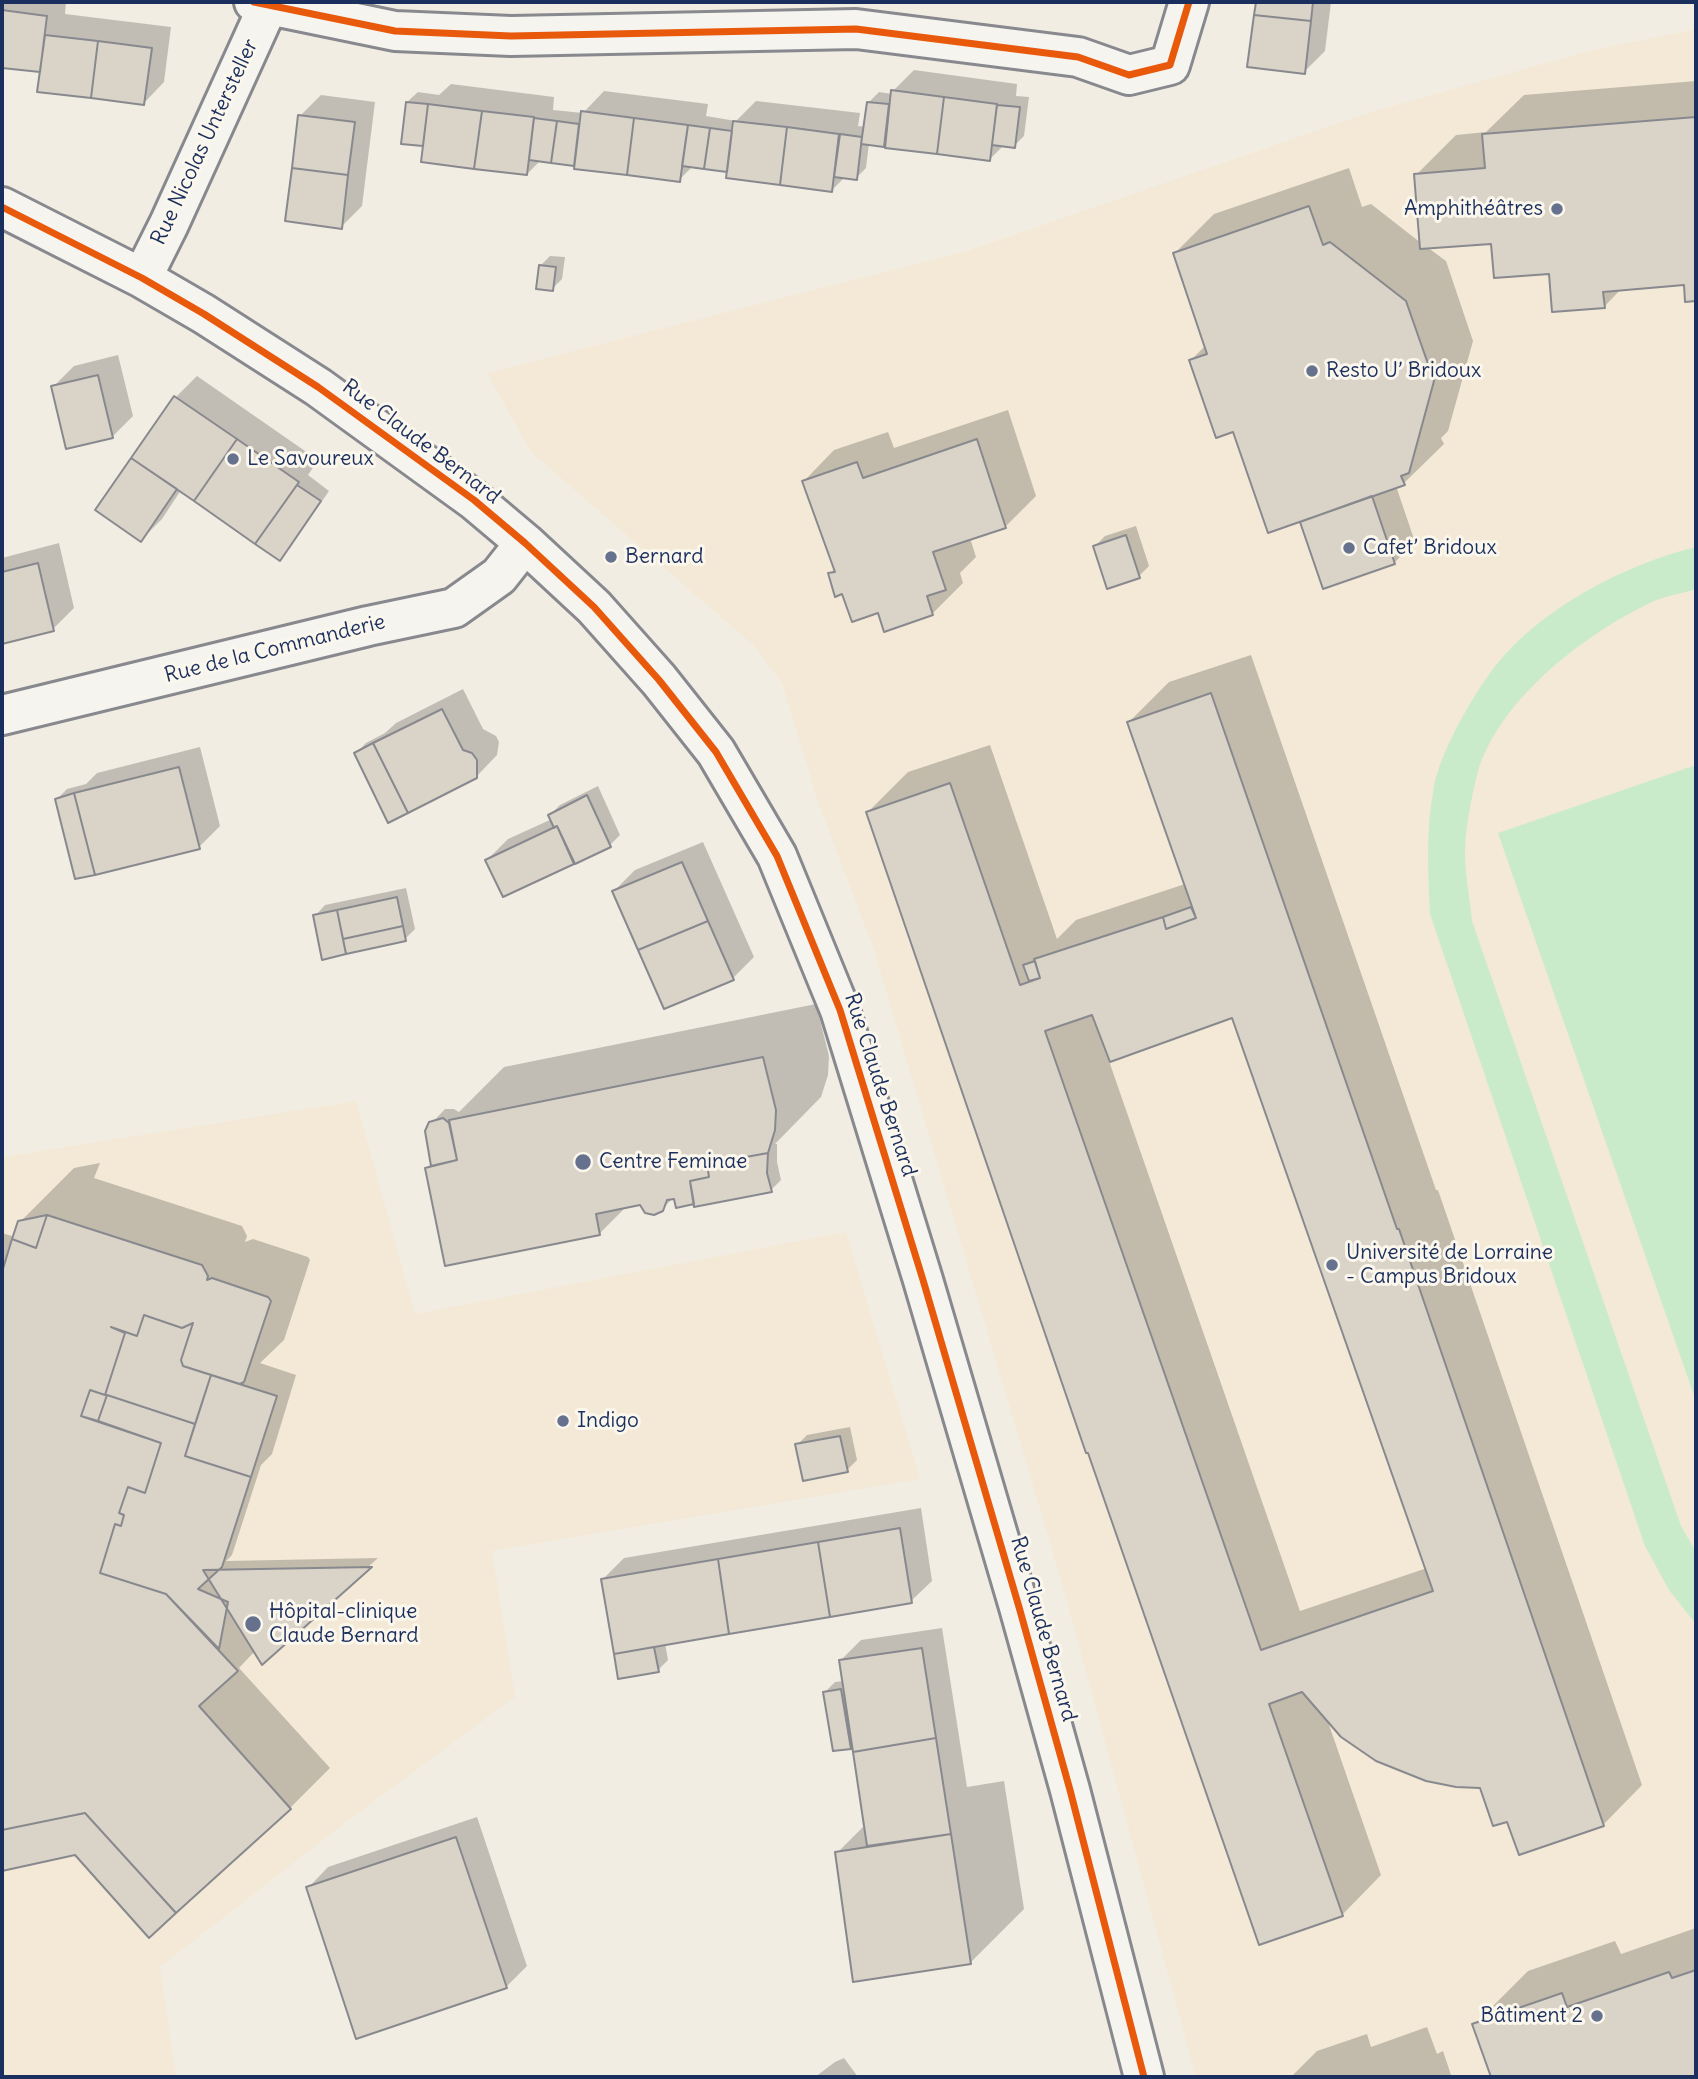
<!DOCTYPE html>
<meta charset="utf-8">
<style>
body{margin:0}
#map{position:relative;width:1698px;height:2079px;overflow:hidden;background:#f2ede3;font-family:Delius,sans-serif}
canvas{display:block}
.frame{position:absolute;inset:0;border:4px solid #1b2f5e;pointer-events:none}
</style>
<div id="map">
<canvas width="1698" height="2079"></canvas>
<div class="frame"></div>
</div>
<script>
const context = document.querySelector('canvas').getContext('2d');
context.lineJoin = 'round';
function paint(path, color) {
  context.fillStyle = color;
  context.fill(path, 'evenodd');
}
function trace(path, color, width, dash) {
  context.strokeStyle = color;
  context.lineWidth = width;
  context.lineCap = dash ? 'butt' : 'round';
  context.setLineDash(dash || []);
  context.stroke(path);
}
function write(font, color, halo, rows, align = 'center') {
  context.font = font + ' Delius,sans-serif';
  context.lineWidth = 6;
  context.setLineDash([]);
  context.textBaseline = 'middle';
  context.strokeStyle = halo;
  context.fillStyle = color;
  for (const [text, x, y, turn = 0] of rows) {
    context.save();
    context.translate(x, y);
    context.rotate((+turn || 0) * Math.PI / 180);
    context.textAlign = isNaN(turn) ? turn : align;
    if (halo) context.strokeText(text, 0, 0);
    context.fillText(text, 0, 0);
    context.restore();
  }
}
const built = new Path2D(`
 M1696,29V2077H1196L1062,1583L873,947L818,802L782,683L753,645L531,452L487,373L967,251L1371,112L1589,51Z
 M356,1101L415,1314L846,1232L920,1479L492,1551L515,1697L354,1816L160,1967L176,2077H2V1157Z`);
const green = new Path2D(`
 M1696,547V589C1681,594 1664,596 1650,603C1583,635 1494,703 1476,779C1471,800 1465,831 1465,853C1465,875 1470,899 1472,921L1681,1526L1696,1552V1624L1669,1590L1645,1546L1430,914C1428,873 1426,833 1433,792C1436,770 1447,747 1457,727C1469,705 1481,684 1497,664C1543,607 1626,564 1696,547Z
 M1696,765V1401L1498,833Z`);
const shadow = new Path2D(`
 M2,2H66L65,14L171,27L164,82L144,103L42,71L2,66Z
 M1258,2H1331L1325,51L1304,72L1249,65Z
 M914,70L1017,84L1016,96L1029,97L1024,136L1014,146L1004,145L990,159L869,143L866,168L856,178L845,177L832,190L693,166L679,180L541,160L527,174L425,145L407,102L418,92L439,95L451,84L554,97L553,110L583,113L604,91L708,104L706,116L736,121L756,101L860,113L858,126L866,127L869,102L879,92L892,94L893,91Z
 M1696,81V299L1687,300L1686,284L1622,288L1604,307L1550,272L1493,242L1427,247L1446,261L1473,341L1448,431L1441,438L1444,444L1404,483L1396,486L1415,542L1394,563L1302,522L1307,517L1234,430L1191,360L1206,345L1175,253L1214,214L1349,168L1362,207L1371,204L1421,243L1416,175L1456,135L1486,132L1524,95Z
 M321,95L375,102L362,206L341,227L300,116Z
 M550,256L565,257L562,279L552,289L540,266Z
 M118,355L133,416L112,437L53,387L74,366Z
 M197,376L318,460L308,475L329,491L290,548L280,558L181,490L162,519L141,540L97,510L176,397Z
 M1008,410L1036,496L1005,527L970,538L976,557L960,573L963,583L932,614L879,611L843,591L830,574L835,568L804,481L834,450L888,432L894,448Z
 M1136,526L1149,566L1139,576L1095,546L1105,536Z
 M59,543L74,608L53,629L2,642V558Z
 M1251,655L1436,1190H1438L1642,1785L1603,1825L1508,1819L1481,1786L1327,1719L1381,1875L1342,1915L868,812L908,772L990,745L1057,939L1076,920L1185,884L1129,722L1169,682ZM1234,1016L1427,1568L1300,1611L1109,1061Z
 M463,689L483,729L496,736L499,742L497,755L476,777L356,753L366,743L385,733L396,723Z
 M200,747L220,826L199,847L57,799L67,789L86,784L97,773Z
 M598,786L620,835L610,845L504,895L487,860L508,839L552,819L550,815L560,805Z
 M703,842L754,957L733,978L614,891L635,870Z
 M406,888L415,929L405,939L324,958L315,916L325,905Z
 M816,1004L829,1056L828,1075L821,1097L775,1144H777V1162L781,1180L771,1190L696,1201L675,1196L662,1209L640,1203L628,1205L600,1233L427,1168L432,1163L428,1127L445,1109H454L459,1112L504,1067Z
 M100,1163L94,1178L242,1226L247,1236L245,1242L253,1239L308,1257L310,1260L284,1340L260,1363L296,1375L272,1454L261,1465L232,1555L226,1561L378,1558L262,1662L255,1651L239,1668L330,1768L290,1808L175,1911L76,1853L2,1869V1233L15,1237L20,1222L74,1168ZM160,1441H164L152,1464Z
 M850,1427L857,1460L847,1470L797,1445L807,1435Z
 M921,1508L932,1581L911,1601L665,1643L668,1660L658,1670L603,1579L624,1558Z
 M942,1628L967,1787L1004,1781L1024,1909L970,1963L837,1853L866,1824L853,1744L850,1747L825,1692L835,1682L844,1681L840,1661L861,1640Z
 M477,1817L527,1966L506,1987L308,1888L328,1867Z
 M1696,1928V2077H1493L1474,2025L1528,1971L1615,1941L1621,1954Z
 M1427,2027L1437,2054L1443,2051L1451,2075L1449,2077H1291L1317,2051L1367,2034L1371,2047Z
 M844,2058L858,2077H815L835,2062Z`);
const building = new Path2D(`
 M1256,2H1313L1311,21L1254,15Z
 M2,10L47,16L40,72L2,68Z
 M1254,15L1311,21L1305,74L1247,67Z
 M45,35L98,41L91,98L37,92Z
 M98,41L152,48L144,105L91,98Z
 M891,90L944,97L937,154L885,148Z
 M944,97L997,104L990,161L937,154Z
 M406,102L428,104L423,146L401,144Z
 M867,102L889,104L884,147L861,144Z
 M428,104L482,111L474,169L421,162Z
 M997,105L1020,107L1015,148L992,145Z
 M482,111L534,117L527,175L474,169Z
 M581,111L634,118L627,175L574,169Z
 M298,115L355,122L348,175L292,168Z
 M1696,117V301L1685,302L1684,285L1603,292L1605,308L1552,312L1549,274L1494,278L1491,244L1420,249L1414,174L1485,168L1482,134Z
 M534,118L557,121L551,163L529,160Z
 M634,118L688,125L680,182L627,175Z
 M557,121L579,124L574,166L551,163Z
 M733,121L787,127L780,185L726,178Z
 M688,125L710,128L704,169L682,166Z
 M787,127L839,134L832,192L780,185Z
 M710,128L732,131L727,172L704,169Z
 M840,134L862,137L857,180L834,177Z
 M292,168L348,175L342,229L285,221Z
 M1309,206L1323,245L1330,242L1406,301L1434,381L1409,473L1401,476L1405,485L1268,533L1233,432L1216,438L1189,360L1207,354L1173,253Z
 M539,265L556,267L553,291L536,289Z
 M98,375L113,438L66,449L51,386Z
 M174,396L237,439L194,501L131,458Z
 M237,439L299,482L255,544L194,501Z
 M977,439L1006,528L933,552L946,590L927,596L933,615L884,632L878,613L852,622L842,594L835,597L828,573L835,572L802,481L857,462L863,478Z
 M131,458L177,489L141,542L95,510Z
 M297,485L321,501L280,561L255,544Z
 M1372,496L1395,564L1323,589L1300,522Z
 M1126,535L1140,578L1107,589L1093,546Z
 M38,563L54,631L2,644V572Z
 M1211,693L1397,1229H1399L1604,1826L1519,1855L1507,1822L1493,1826L1480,1788L1456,1787L1426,1781L1376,1761L1341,1737L1302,1692L1269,1704L1343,1916L1259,1945L1088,1453H1086L866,812L950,783L1020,985L1040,978L1034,959L1163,917L1166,929L1196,918L1127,722ZM1092,1015L1110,1062L1232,1018L1433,1591L1261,1650L1045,1031Z
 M442,709L463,750L472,753L477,760V778L408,813L373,743Z
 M373,743L408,813L388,823L354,753Z
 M179,767L200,849L95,875L74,793Z
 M74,793L95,875L75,879L55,799Z
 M587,795L611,847L575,864L557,826L554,828L548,815Z
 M557,826L574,864L503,897L485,860Z
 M682,862L708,921L638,950L612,891Z
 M397,897L403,926L343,939L337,910Z
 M1191,907L1196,918L1166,929L1163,917Z
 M337,910L346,954L322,960L313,915Z
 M708,921L734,980L664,1009L638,950Z
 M403,926L406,941L346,954L343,939Z
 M1035,961L1040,978L1029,981L1023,965Z
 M763,1057L776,1110L775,1130L768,1153L707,1164L709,1177L690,1181L694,1204L676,1208L674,1199L667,1200L663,1211L654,1215L645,1213L640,1205L596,1214L600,1235L445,1266L425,1168L457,1160L449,1120Z
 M443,1118L449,1123L457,1160L431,1166L425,1131L429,1122Z
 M768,1153L767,1173L772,1192L694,1207L690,1181L709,1177L707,1164Z
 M47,1215L36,1248L12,1239L18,1221Z
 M47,1215L202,1265L208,1276L207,1280L212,1278L268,1297L271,1301L244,1382L240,1384L183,1366L181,1360L193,1323L182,1328L144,1315L137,1336L111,1327L125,1333L105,1395L90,1390L81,1416L161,1443L145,1493L128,1487L119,1513L124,1515L121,1526L115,1524L100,1573L166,1594L238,1671L199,1706L291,1809L176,1913L85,1813L2,1830V1272L12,1239L36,1248Z
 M144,1315L182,1328L193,1323L181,1360L183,1366L211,1375L195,1424L107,1395L98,1421L81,1416L90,1390L105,1395L125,1333L111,1327L137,1336Z
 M211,1375L277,1396L251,1477L185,1456Z
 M107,1395L195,1424L185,1456L251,1477L222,1567L198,1589L228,1602L219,1649L166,1594L100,1573L115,1524L121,1526L124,1515L119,1513L128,1487L145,1493L161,1443L98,1421Z
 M840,1436L848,1472L803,1481L795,1444Z
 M900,1528L912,1603L830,1617L818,1542Z
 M818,1542L830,1617L729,1634L718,1559Z
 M718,1559L729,1634L614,1654L601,1579Z
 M372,1567L262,1665L203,1570Z
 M654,1647L659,1672L618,1679L614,1654Z
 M922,1648L936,1738L853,1752L839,1660Z
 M841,1689L851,1749L833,1751L823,1692Z
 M936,1738L951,1834L867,1846L853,1752Z
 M85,1813L176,1913L149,1938L75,1855L2,1871V1830Z
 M951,1834L971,1964L853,1982L835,1852Z
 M456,1837L507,1988L356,2039L306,1887Z
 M1696,1970V2077H1491L1472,2024L1562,1993L1567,2007L1669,1972L1672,1978Z`);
const minor = new Path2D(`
 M254,2L395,31L511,36L856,29L1078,57L1129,75L1170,65L1189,2
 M2,207L142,278L204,314L318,387L474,500L525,543L594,607L659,680L716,752L777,856L840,1010L923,1280L1019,1607L1070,1790L1144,2077
 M142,278L169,224L268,6
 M2,715L368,626L454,608L499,576L525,543`);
const cycleway = new Path2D(`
 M254,2L395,31L511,36L856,29L1078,57L1129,75L1170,65L1189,2
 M2,207L142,278L204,314L318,387L474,500L525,543L594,607L659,680L716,752L777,856L840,1010L923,1280L1019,1607L1070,1790L1144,2077`);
const markers = [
 [1557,209,7,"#66728d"],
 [1312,371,7,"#66728d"],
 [233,459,7,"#66728d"],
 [1349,548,7,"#66728d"],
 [611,557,7,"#66728d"],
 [583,1162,9,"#66728d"],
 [1332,1265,7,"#66728d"],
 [563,1421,7,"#66728d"],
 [253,1624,9,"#66728d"],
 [1597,2016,7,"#66728d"]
];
const streetNames = [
 ["Rue Nicolas Untersteller",205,142,-65],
 ["Rue Claude Bernard",421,442,37],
 ["Rue de la Commanderie",275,649,-14],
 ["Rue Claude Bernard",880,1085,72],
 ["Rue Claude Bernard",1043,1629,74]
];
const poiNames = [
 ["Amphithéâtres",1543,209,"right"],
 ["Resto U’ Bridoux",1326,371],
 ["Le Savoureux",247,459],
 ["Cafet’ Bridoux",1363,548],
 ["Bernard",625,557],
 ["Centre Feminae",599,1162],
 ["Université de Lorraine",1346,1253],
 ["- Campus Bridoux",1346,1277],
 ["Indigo",577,1421],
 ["Hôpital-clinique",269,1612],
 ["Claude Bernard",269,1636],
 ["Bâtiment 2",1583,2016,"right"]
];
paint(built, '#f3e9d6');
paint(green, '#caebc9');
paint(shadow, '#0003');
paint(building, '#dad3c8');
trace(building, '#88898e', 2);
trace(minor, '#88898e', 44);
trace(minor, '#f5f4ef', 38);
trace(cycleway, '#e8590c', 7);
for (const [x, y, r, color] of markers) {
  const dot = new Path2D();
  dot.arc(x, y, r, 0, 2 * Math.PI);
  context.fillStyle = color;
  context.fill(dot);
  trace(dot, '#fbf7ec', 2.5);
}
write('21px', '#1b2f5e', '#fbf7ec', streetNames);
write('21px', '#1b2f5e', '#fbf7ec', poiNames, 'left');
</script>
